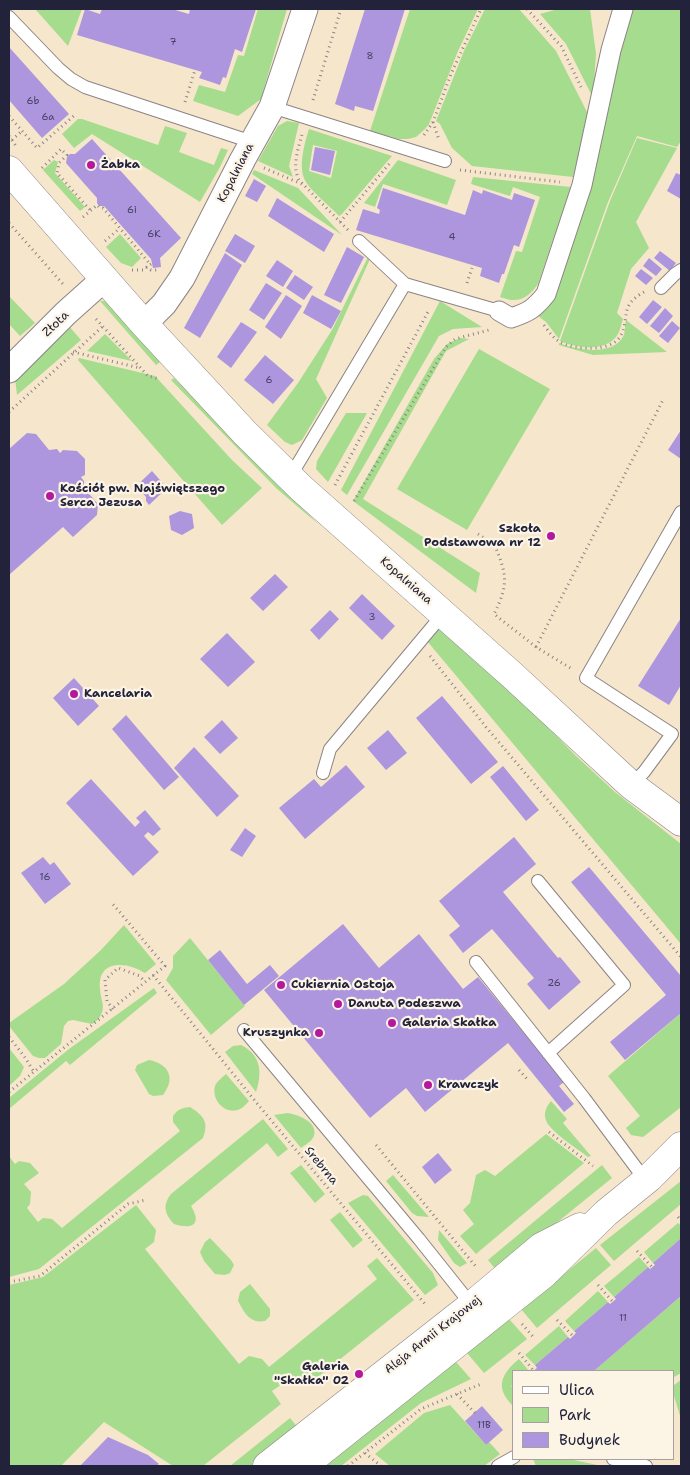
<!DOCTYPE html>
<meta charset="utf-8">
<style>
body{margin:0}
#map{position:relative;width:690px;height:1475px;overflow:hidden;background:#f6e6cc;font-family:"Shantell Sans",sans-serif}
canvas{display:block}
.frame{position:absolute;inset:0;border:10px solid #22223b;pointer-events:none}
.legend{position:absolute;left:512px;top:1370px;width:162px;height:90px;box-sizing:border-box;background:#fcf5e5;border:1px solid #a5a1a1;margin:0;padding:6px 9px;list-style:none;font-size:15px;color:#22223b}
.legend li{display:flex;align-items:center;gap:10px;height:25px}
.legend b{width:25px;border:1px solid #a5a1a1}
</style>
<div id="map">
<canvas width="690" height="1475"></canvas>
<div class="frame"></div>
<ul class="legend">
<li><b style="height:6px;background:#fff"></b>Ulica</li>
<li><b style="height:14px;background:#a6dc8d"></b>Park</li>
<li><b style="height:14px;background:#ad96dd"></b>Budynek</li>
</ul>
</div>
<script>
const context = document.querySelector('canvas').getContext('2d');
context.lineJoin = 'round';
function paint(path, color) {
  context.fillStyle = color;
  context.fill(path, 'evenodd');
}
function trace(path, color, width, dash) {
  context.strokeStyle = color;
  context.lineWidth = width;
  context.lineCap = dash ? 'butt' : 'round';
  context.setLineDash(dash || []);
  context.stroke(path);
}
function write(font, color, halo, rows, align = 'center') {
  context.font = font + ' "Shantell Sans",sans-serif';
  context.lineWidth = 4.5;
  context.setLineDash([]);
  context.textBaseline = 'middle';
  context.strokeStyle = halo;
  context.fillStyle = color;
  for (const [text, x, y, turn = 0] of rows) {
    context.save();
    context.translate(x, y);
    context.rotate((+turn || 0) * Math.PI / 180);
    context.textAlign = isNaN(turn) ? turn : align;
    if (halo) context.strokeText(text, 0, 0);
    context.fillText(text, 0, 0);
    context.restore();
  }
}
const green = new Path2D(`
 M35,9H82L68,46Z
 M258,9H287L261,99L238,116L193,101L199,85L225,92L238,55L244,56Z
 M410,9H478L458,51L429,124L425,129L416,137L408,139H399L370,131Z
 M485,9H519L556,51L589,116L573,177L472,166L452,148L440,124L436,121L464,51Z
 M558,9H590L596,54L593,98L566,44L540,14Z
 M632,9H681V141L677,147L637,136L608,202L559,339L546,322L538,316L551,303Z
 M78,119H82L158,145L165,126L187,133L179,152L214,165L221,148L228,150L220,167L200,202L92,134L74,148L62,134Z
 M287,121L299,123L289,166L293,177L258,161L278,126Z
 M309,129L392,156L342,214L339,216C330,206 312,192 306,182C297,168 305,142 309,129ZM313,145L337,151L331,178L309,171Z
 M637,138L677,148L636,222L649,248L631,269L617,313L623,319C621,325 620,332 616,337C604,352 576,348 560,341L610,201Z
 M54,160L58,162L55,173L85,207L80,211L43,170Z
 M398,160L456,180L447,205L383,184L375,207L364,203Z
 M254,170L298,188L342,235L252,174Z
 M473,177L571,187L538,284C527,299 518,304 500,297L516,251L522,252L540,197L513,187L510,196L471,184Z
 M120,234L141,258L132,267L121,263L106,247Z
 M368,257L370,259L316,379L327,398L302,440L292,445L285,442L267,425L298,383L332,330Z
 M9,296L35,323L20,336L9,324Z
 M100,301H104L110,305L160,362L156,365Z
 M440,301L482,327L453,329L439,336L347,495L341,490Z
 M626,320L667,352L593,355L559,345V343C576,350 614,357 624,335C625,331 625,324 626,320Z
 M68,325L81,340L17,395L15,378Z
 M105,334L132,361L87,351Z
 M460,338L469,339L446,351L363,499L480,573L476,593L353,501L434,359L447,344Z
 M479,349L550,389L467,530L397,489Z
 M79,358L155,376L232,460L262,488L222,525L78,360Z
 M174,378L318,524L276,488L171,380Z
 M346,413H367L328,482L316,469L317,461Z
 M440,627L520,699L575,755L615,792L681,844V944L427,641Z
 M124,925L156,964L145,973C128,962 97,958 100,989C100,997 105,1005 102,1012C100,1018 97,1021 92,1024L73,1020L68,1021L64,1026L61,1044L45,1058H39L33,1056L9,1026V1023L64,984L101,950Z
 M190,938L245,1006L211,1035L166,980L173,968V956Z
 M154,988L157,993L70,1065L66,1061L9,1109V1098L69,1049Z
 M681,1013V1107L643,1137L631,1135L626,1128L640,1116L608,1076Z
 M241,1045C262,1055 262,1074 256,1092L225,1052L233,1046Z
 M9,1048L24,1067L20,1076L9,1086Z
 M149,1060C169,1064 176,1078 163,1095L153,1096L149,1094L135,1070L137,1065Z
 M226,1074L249,1101C246,1104 243,1108 240,1109C226,1116 211,1100 215,1086C217,1081 222,1078 226,1074Z
 M551,1101L567,1119L563,1123L591,1156L588,1157C578,1149 549,1131 546,1120C543,1113 547,1106 551,1101Z
 M190,1107C204,1116 209,1122 203,1138L39,1269L9,1277V1156L15,1164L19,1161L30,1163L39,1173L24,1184L31,1192L30,1204L27,1208L38,1222L43,1218L52,1219L62,1228L180,1131L173,1122V1116C178,1109 182,1108 190,1107Z
 M288,1113C299,1115 318,1122 314,1136C312,1141 305,1145 301,1148L274,1115Z
 M263,1119L288,1149L278,1157L267,1143L191,1206C202,1224 193,1230 174,1224C165,1214 162,1206 171,1194Z
 M546,1134L584,1163L476,1254L460,1236L474,1224L463,1210L470,1203L476,1175L485,1170L495,1176Z
 M301,1165L325,1194L315,1203L290,1173Z
 M602,1165L612,1178L497,1271L488,1260Z
 M393,1175L429,1217L417,1216L412,1213L386,1181Z
 M681,1181V1204L614,1261L600,1245Z
 M363,1195L368,1196L433,1273L438,1285L425,1295L348,1203Z
 M136,1205L156,1230L154,1242L145,1249L239,1364L249,1356L262,1359L269,1367L377,1279L367,1266L377,1258L414,1300L308,1385L291,1378L272,1391L281,1404L203,1466H173L104,1422L61,1466H9V1285L43,1277Z
 M340,1212L363,1240L353,1248L330,1220Z
 M678,1223L681,1226V1238L653,1263L644,1252Z
 M439,1230L467,1263L460,1267L454,1263L438,1240Z
 M210,1238L231,1260L234,1265L230,1273L225,1275L215,1274L204,1261L200,1252L205,1242Z
 M596,1248L611,1265L537,1328L521,1309Z
 M639,1257L648,1267L614,1297L604,1286Z
 M250,1284L270,1309V1316L265,1321C262,1321 259,1322 256,1321C247,1319 242,1308 238,1301L240,1292Z
 M598,1291L608,1302L574,1331L565,1321Z
 M681,1296V1373L674,1377V1371H594Z
 M509,1319L527,1339L484,1373L467,1353Z
 M559,1326L568,1337L535,1365L525,1355Z
 M519,1359L529,1371H514V1384L511,1386L514,1389V1407C494,1388 501,1374 519,1359Z
 M456,1362L471,1379L421,1403L341,1466H326Z
 M681,1380V1419L674,1396V1385Z
 M450,1405L486,1445L489,1442L500,1454L484,1466H390L375,1454L424,1413Z
 M290,1418L300,1430L254,1466H230Z
 M533,1459H569L602,1466H536Z`);
const building = new Path2D(`
 M85,9L100,14L102,9H172L189,14L190,9H256L242,52L235,49L226,78L223,77L220,85L199,78L202,72L77,35Z
 M365,9H405L373,111L355,106L354,111L335,104Z
 M9,47L69,114L42,138L9,100Z
 M92,139L181,238L160,258L161,267L153,268L151,259L104,206H99L97,203V198L66,163L67,157L70,154H75Z
 M315,147L335,151L330,175L311,170Z
 M676,173L681,175V199L667,191Z
 M254,179L266,186L257,202L245,196Z
 M383,188L465,215L473,190L482,194L483,190L512,200L514,193L535,200L519,247L514,245L504,274H502L499,283L480,276L482,268L356,230L363,209L379,214L380,210L377,208Z
 M277,198L334,234L324,252L268,216Z
 M235,234L255,246L245,263L225,251Z
 M347,247L364,257L341,303L324,295Z
 M660,251L676,263L670,271L654,258Z
 M225,253L242,265L200,338L184,328Z
 M649,258L662,269L656,276L643,266Z
 M277,260L293,271L283,287L266,276Z
 M641,269L653,278L646,285L635,276Z
 M295,275L313,287L304,300L286,288Z
 M266,283L282,293L264,320L249,310Z
 M286,295L302,306L281,339L265,327Z
 M312,295L341,311L331,329L303,313Z
 M653,300L662,307L647,324L639,317Z
 M665,308L673,316L659,333L650,326Z
 M672,321L680,328L668,343L659,336Z
 M241,322L257,332L231,368L217,357Z
 M265,355L294,380L273,404L244,380Z
 M681,430V459L668,450Z
 M27,433L36,434L49,450L57,449L60,453L63,450L77,451L85,459V475L81,477L84,481V488L98,504L97,515L73,537L63,527L9,575V449Z
 M152,471L167,488L149,505L146,501V497L141,491H137L134,488Z
 M180,511L192,514L194,528L182,535L171,530L169,516Z
 M275,574L288,587L263,611L250,598Z
 M362,594L395,626L382,640L349,608Z
 M330,610L339,619L319,640L310,630Z
 M681,618V685L669,705L638,686Z
 M227,633L255,662L228,687L200,659Z
 M74,678L99,706L78,726L53,698Z
 M442,696L498,762L471,784L416,718Z
 M126,715L179,777L164,790L112,729Z
 M222,720L238,738L220,754L204,737Z
 M388,730L407,753L386,770L367,748Z
 M194,747L239,796L217,817L174,768Z
 M346,765L365,787L305,839L279,808L314,779L321,787Z
 M503,766L539,810L526,821L490,777Z
 M91,779L135,827L140,822L136,818L145,810L161,829L153,836L148,832L144,836L159,852L133,876L66,803Z
 M245,828L256,836L242,857L230,850Z
 M514,837L536,864L503,892L558,958L560,957L581,982L549,1010L527,984L534,978L492,929L463,953L449,935L460,926L439,901Z
 M43,857L50,865L54,862L71,884L45,904L21,873Z
 M589,867L681,976V1013L625,1060L610,1042L666,995L571,882Z
 M343,924L379,968L419,934L463,989L478,977L564,1082L559,1086L574,1104L564,1112L508,1043L425,1112L406,1088L370,1118L264,990Z
 M220,950L247,984L270,965L279,976L244,1005L208,960Z
 M438,1153L452,1170L435,1184L422,1167Z
 M681,1238V1296L594,1371H533L537,1368L535,1365L568,1337L570,1339L576,1333L574,1331L608,1302L610,1304L616,1299L614,1297L648,1267L650,1269L655,1265L653,1263Z
 M482,1406L503,1430L486,1445L465,1421Z
 M108,1437L148,1455L159,1464L156,1466H80Z`);
const path = new Path2D(`
 M527,9L561,46L581,87
 M313,100L341,9
 M185,102L195,70
 M9,116L37,148L76,114
 M433,122L439,140
 M302,135C298,148 292,167 299,180L348,230
 M424,135L433,122L451,74L481,9
 M9,136L16,146
 M12,140L22,131
 M42,168L61,149L67,155L59,163L57,173L91,211
 M264,168L302,184
 M460,170L560,182
 M83,217L97,205L100,208H103L150,264
 M340,222L390,163
 M9,223L63,284
 M105,241L120,228
 M146,267L151,270H158
 M132,270H143L151,264
 M467,283L472,268
 M96,319L148,376L159,379
 M544,325C549,332 553,338 560,342C574,350 612,353 621,335C630,317 619,306 644,292
 M73,352L140,368
 M9,412L102,327
 M335,485L429,310
 M354,501L446,347L455,339L489,330
 M478,534L494,544C507,574 509,584 494,614L536,647L572,669
 M536,647L663,400
 M430,656L486,727L681,957
 M153,975L260,1107L425,1304
 M113,1009L107,1001L105,980L118,968L140,976L145,982
 M9,1037L24,1056L34,1072
 M519,1070L529,1081
 M9,1092L165,966L112,903
 M549,1132L593,1166
 M376,1145L477,1268
 M678,1217L681,1221
 M637,1251L652,1267
 M9,1282L40,1276L128,1204L146,1200
 M598,1285L613,1302
 M557,1320L573,1336
 M522,1324L535,1339
 M519,1353L534,1371
 M457,1394L475,1413
 M365,1453L381,1466
 M348,1466L421,1409L481,1384`);
const service = new Path2D(`
 M9,17L58,68L71,79L85,87L252,142
 M272,107L445,161
 M359,241L405,284
 M661,288L675,274L681,270
 M290,477L405,284L499,311
 M323,773L330,749L443,614
 M631,785L644,772L672,734L586,678L681,512
 M538,881L624,985L548,1053
 M476,962L584,1098L646,1181
 M244,1030L419,1239L474,1308
 M613,1459L646,1466
 M498,1466L514,1457`);
const pedestrian = new Path2D(`
 M499,311L511,318C529,312 534,309 546,294L582,185L611,50L623,9`);
const minor = new Path2D(`
 M144,324L164,304L182,278L243,159L272,107L305,9
 M9,370L66,313L104,279`);
const tertiary = new Path2D(`
 M9,170L144,324L245,433L301,488L512,675L631,785L681,822
 M267,1466L472,1305L541,1247L580,1227
 M303,1466L544,1274L606,1213L649,1178L681,1146`);
const markers = [
 [91,165,5,"#b5179e"],
 [50,496,5,"#b5179e"],
 [551,536,5,"#b5179e"],
 [74,694,5,"#b5179e"],
 [281,985,5,"#b5179e"],
 [338,1004,5,"#b5179e"],
 [392,1023,5,"#b5179e"],
 [319,1033,5,"#b5179e"],
 [428,1085,5,"#b5179e"],
 [359,1374,5,"#b5179e"]
];
const numberNames = [
 ["7",173,42],
 ["8",370,56],
 ["6b",33,101],
 ["6a",48,117],
 ["6i",132,210],
 ["6K",154,234],
 ["4",452,237],
 ["6",269,380],
 ["3",372,617],
 ["16",45,877],
 ["26",554,983],
 ["11",623,1318],
 ["11B",484,1425]
];
const poiNames = [
 ["Żabka",101,165],
 ["Kościół pw. Najświętszego",60,489],
 ["Serca Jezusa",60,503],
 ["Szkoła",541,529,"right"],
 ["Podstawowa nr 12",541,543,"right"],
 ["Kancelaria",84,694],
 ["Cukiernia Ostoja",291,985],
 ["Danuta Podeszwa",348,1004],
 ["Galeria Skałka",402,1023],
 ["Kruszynka",309,1033,"right"],
 ["Krawczyk",438,1085],
 ["Galeria",349,1367,"right"],
 ["\"Skałka\" 02",349,1381,"right"]
];
const streetNames = [
 ["Kopalniana",236,173,-63],
 ["Złota",56,324,-44],
 ["Kopalniana",406,581,41],
 ["Srebrna",321,1166,50],
 ["Aleja Armii Krajowej",433,1335,-38]
];
paint(green, '#a6dc8d');
paint(building, '#ad96dd');
trace(service, '#8c8484', 14);
trace(pedestrian, '#8c8484', 21);
trace(minor, '#8c8484', 27);
trace(tertiary, '#8c8484', 29);
trace(path, '#8c8484', 3, [1, 4]);
trace(service, '#fff', 12);
trace(pedestrian, '#fff', 19);
trace(minor, '#fff', 25);
trace(tertiary, '#fff', 28);
for (const [x, y, r, color] of markers) {
  const dot = new Path2D();
  dot.arc(x, y, r, 0, 2 * Math.PI);
  context.fillStyle = color;
  context.fill(dot);
  trace(dot, '#fcf5e5', 2);
}
write('10px', '#453f64', null, numberNames);
write('bold 12px', '#22223b', '#fcf5e5', poiNames, 'left');
write('12px', '#22223b', '#fcf5e5', streetNames);
</script>
